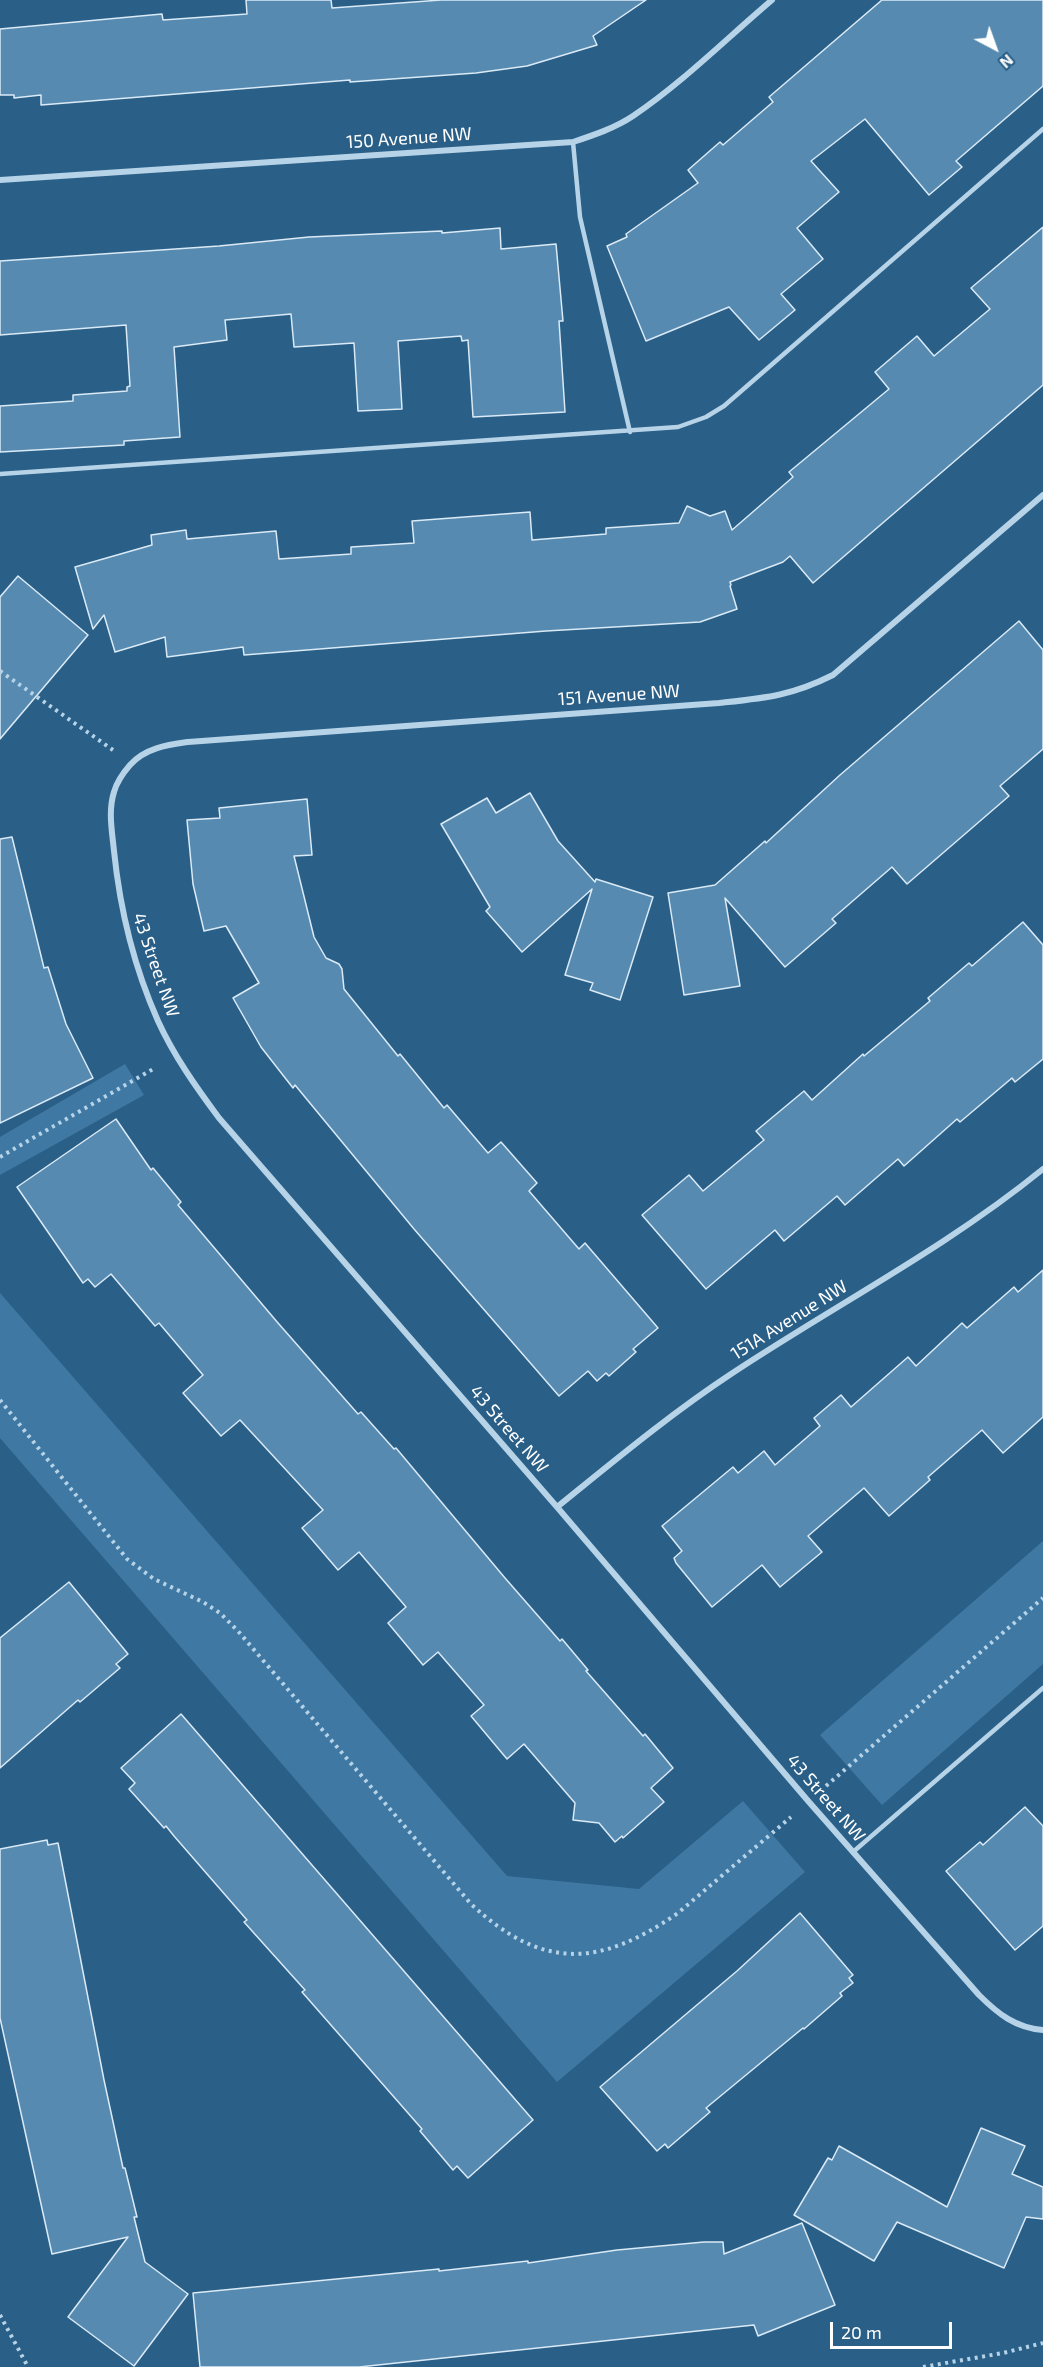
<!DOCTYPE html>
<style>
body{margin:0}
#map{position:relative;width:1043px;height:2367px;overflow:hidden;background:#2a5f87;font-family:"Exo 2",sans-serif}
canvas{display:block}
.north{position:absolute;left:965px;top:18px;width:60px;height:60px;-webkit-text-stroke:4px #2a5f87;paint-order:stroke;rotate:139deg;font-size:16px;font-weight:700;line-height:24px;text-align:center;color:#fff}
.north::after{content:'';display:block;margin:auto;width:21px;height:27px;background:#fff;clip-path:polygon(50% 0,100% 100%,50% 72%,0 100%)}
.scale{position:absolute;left:830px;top:2322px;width:122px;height:27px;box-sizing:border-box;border:3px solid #fff;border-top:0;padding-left:8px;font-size:18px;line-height:21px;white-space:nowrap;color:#fff;-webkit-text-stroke:4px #2a5f87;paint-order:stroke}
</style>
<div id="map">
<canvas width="1043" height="2367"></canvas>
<div class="north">N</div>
<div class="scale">20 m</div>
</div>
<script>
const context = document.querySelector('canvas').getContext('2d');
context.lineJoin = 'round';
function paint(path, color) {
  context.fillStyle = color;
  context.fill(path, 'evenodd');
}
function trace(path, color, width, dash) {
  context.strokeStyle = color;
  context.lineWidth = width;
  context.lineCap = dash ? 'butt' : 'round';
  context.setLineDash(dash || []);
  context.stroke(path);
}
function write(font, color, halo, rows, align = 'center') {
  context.font = font + ' "Exo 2",sans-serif';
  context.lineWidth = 4.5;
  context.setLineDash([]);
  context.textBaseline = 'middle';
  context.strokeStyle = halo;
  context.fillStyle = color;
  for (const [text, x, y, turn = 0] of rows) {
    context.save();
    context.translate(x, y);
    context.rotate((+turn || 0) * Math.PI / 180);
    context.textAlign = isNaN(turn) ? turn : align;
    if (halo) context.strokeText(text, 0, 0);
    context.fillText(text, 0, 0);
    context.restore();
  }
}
const green = new Path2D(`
 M125,1064L144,1095L0,1175V1137Z
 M0,1293L507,1876L639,1889L743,1801L805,1872L557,2082L0,1438Z
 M1043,1541V1664L882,1805L820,1735Z`);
const building = new Path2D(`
 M246,0H331L332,8L441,0H646L593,36L597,45L527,66L476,73L350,82V80L41,105V95L14,98V95H0V29L162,14L163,20L247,14Z
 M882,0H1043V86L956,161L962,167L929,195L865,119L811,161L839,192L797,228L823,259L781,294L795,310L759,340L729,307L646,341L607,246L627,237L626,234L698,183L688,170L720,142L723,145L773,102L769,97Z
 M1043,227V385L813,583L790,556L783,562L730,582L731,585L730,586L737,609L700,622L546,631L244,655L243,647L167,657L165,637L115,652L104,615L93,629L75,567L152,545L151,535L186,530L187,539L276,531L279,559L351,554V547L414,543L412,521L530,512L532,540L606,534V528L679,523L687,506L710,516L725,511L732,530L793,477L789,472L889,389L875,372L917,336L934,356L990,309L971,288Z
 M500,228L501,249L556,244L563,321H559L565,412L473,417L468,340L462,341L461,336L398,341L402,409L358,411L354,343L294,347L291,314L225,320L227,340L174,347L180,437L124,441V445L0,452V406L73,401V395L127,391V387L130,386L126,325L0,335V261L219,246L309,237L442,231V233Z
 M18,576L88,635L0,739V597Z
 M1019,621L1043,650V749L1000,786L1009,796L907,884L892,867L832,919L836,923L785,967L725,898L740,986L684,995L668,893L715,885L765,841L766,843L840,775Z
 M530,793L558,841L595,882L596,879L653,897L620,1000L590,990L593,983L565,975L592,889L522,952L486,911L490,907L441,824L487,798L496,813Z
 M307,799L312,855L294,856L314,937L326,958L339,964L342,969L344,989L398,1056L400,1054L444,1108L447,1105L488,1153L501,1142L537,1183L529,1191L579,1249L585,1243L658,1328L633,1349L636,1352L609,1376L606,1373L597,1381L588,1371L559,1396L414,1229L295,1085L293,1088L261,1047L233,998L259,983L226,926L204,931L193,884L187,820L220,818L219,808Z
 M12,837L44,968L48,967L66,1024L93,1078L0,1123V839Z
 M1023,922L1043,945V1059L1015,1082L1012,1078L960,1122L957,1119L904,1166L898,1159L845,1205L837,1196L784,1241L775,1230L706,1289L642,1215L689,1175L703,1191L764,1140L756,1131L804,1091L812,1100L863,1054L864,1056L930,1001L928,998L969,963L972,966Z
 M116,1119L151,1170L153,1168L181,1202L178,1205L278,1323L358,1414L361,1412L394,1449L396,1448L505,1578L560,1641L562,1639L588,1670L586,1671L643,1736L645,1734L673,1768L651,1788L664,1802L623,1838L622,1836L615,1842L599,1823L573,1820L575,1803L524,1744L507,1759L471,1716L484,1705L438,1652L423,1665L388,1623L406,1607L359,1552L338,1570L302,1528L323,1510L240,1420L221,1436L183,1393L203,1375L159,1323L155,1326L111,1274L95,1287L88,1279L83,1283L17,1187Z
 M1043,1270V1417L1003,1453L982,1430L928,1477L930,1480L889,1516L864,1488L808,1536L822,1552L780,1587L762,1565L712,1607L676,1563L674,1558L682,1551L662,1526L733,1467L738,1473L764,1451L775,1465L820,1426L814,1418L841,1395L851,1407L908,1357L916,1366L962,1323L967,1328L1014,1287L1018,1292Z
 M69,1582L128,1654L116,1664L120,1668L80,1702L78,1700L0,1768V1638Z
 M181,1714L533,2120L468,2178L457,2166L453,2170L420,2131L422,2129L302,1992L305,1990L244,1922L247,1920L174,1836L166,1826L164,1828L129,1789L135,1783L121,1768Z
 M1025,1807L1043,1826V1926L1015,1950L946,1871L980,1842L983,1845Z
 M47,1840L48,1845L58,1843L104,2080L123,2168H125L137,2217H134L145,2262L188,2294L134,2366L68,2317L128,2237L52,2254L0,2018V1849Z
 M800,1913L853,1975L849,1978L853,1983L840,1993L842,1996L804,2029L803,2028L706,2108L710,2112L668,2148L665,2144L657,2151L600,2087L737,1971Z
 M981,2128L1025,2146L1012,2174L1043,2187V2219L1026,2217L1004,2268L897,2222L874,2261L794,2215L828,2158L832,2160L839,2146L947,2207Z
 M802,2223L835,2305L758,2336L754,2325L359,2367H200L193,2293L439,2269V2271L528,2261V2263L617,2250L704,2242H723L724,2254Z`);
const path = new Path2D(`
 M0,671L113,750
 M0,1157L155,1068
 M0,1400L127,1559L154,1579L203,1602L220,1613L238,1631L471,1904C543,1971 600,1967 678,1913L791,1817
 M826,1786L1043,1598
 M0,2315L28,2367
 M923,2367L1003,2353L1043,2343`);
const lane = new Path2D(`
 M573,142L580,217L630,432
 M0,474L678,427L706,417L724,406L1043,129
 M853,1852L1043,1688`);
const street = new Path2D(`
 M0,180L573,142C594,135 615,128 633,116C682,83 726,39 772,0
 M1043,495L833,675C791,696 765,698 719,703L188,742C167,745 145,748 130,765C123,773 117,781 114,792C108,811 112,831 114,851C120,910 134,967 158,1021C174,1056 196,1087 219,1118L557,1507L809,1802L979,1995C998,2014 1016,2028 1043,2030
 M557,1507C614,1461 669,1415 731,1374C835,1305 946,1248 1043,1169`);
const streetNames = [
 ["150 Avenue NW",409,138,-4],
 ["151 Avenue NW",619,695,-4],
 ["43 Street NW",156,965,71],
 ["151A Avenue NW",789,1320,-32],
 ["43 Street NW",509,1429,49],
 ["43 Street NW",826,1798,49]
];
paint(green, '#3f79a3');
paint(building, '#568ab0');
trace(building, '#daeaf6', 1.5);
trace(path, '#b6d3e8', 4, [3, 4.5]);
trace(lane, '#b6d3e8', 4.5);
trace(street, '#b6d3e8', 6);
write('18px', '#fff', '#2a5f87', streetNames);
</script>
